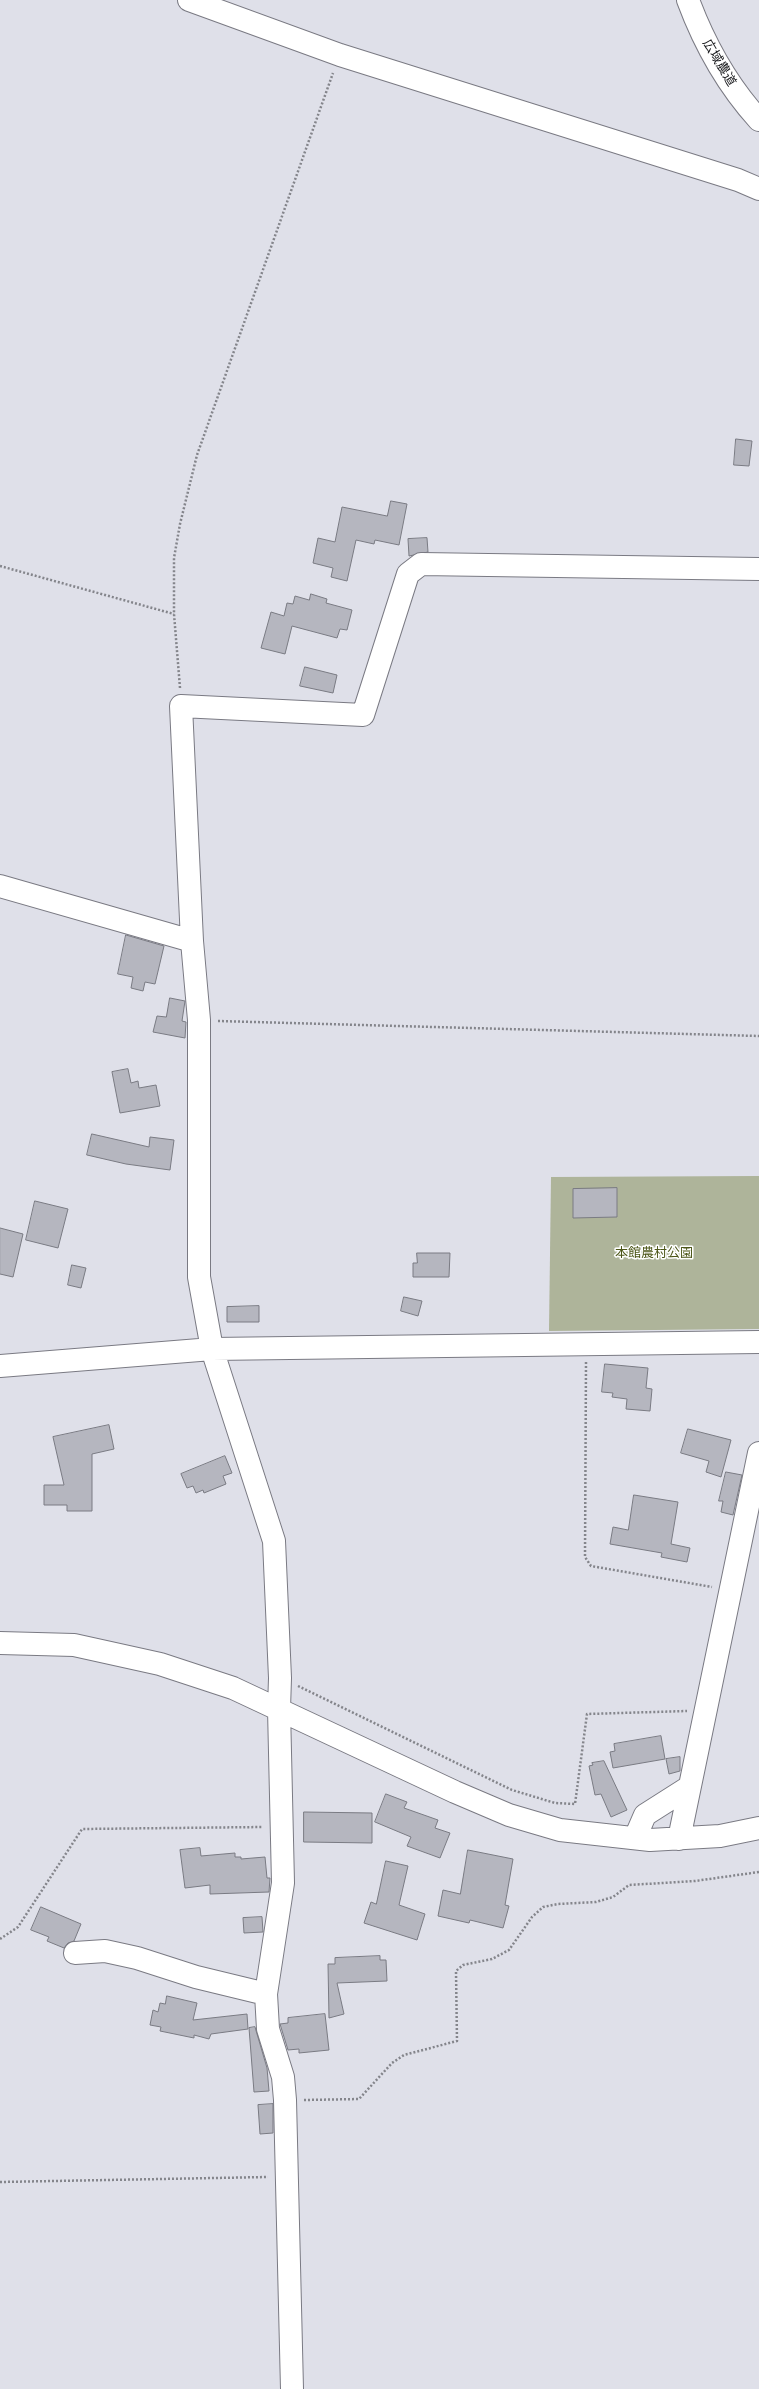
<!DOCTYPE html>
<meta charset="utf-8">
<style>
body{margin:0}
canvas{display:block;background:#dfe0e9}
</style>
<canvas width="759" height="2389"></canvas>
<script>
const context = document.querySelector('canvas').getContext('2d');
context.lineJoin = 'round';
function paint(path, color) {
  context.fillStyle = color;
  context.fill(path, 'evenodd');
}
function trace(path, color, width, dash) {
  context.strokeStyle = color;
  context.lineWidth = width;
  context.lineCap = dash ? 'butt' : 'round';
  context.setLineDash(dash || []);
  context.stroke(path);
}
function write(font, color, halo, rows, align = 'center') {
  context.font = font + ' "Fira Sans","Noto Sans JP",sans-serif';
  context.lineWidth = 3;
  context.setLineDash([]);
  context.textBaseline = 'middle';
  context.strokeStyle = halo;
  context.fillStyle = color;
  for (const [text, x, y, turn = 0] of rows) {
    context.save();
    context.translate(x, y);
    context.rotate((+turn || 0) * Math.PI / 180);
    context.textAlign = isNaN(turn) ? turn : align;
    if (halo) context.strokeText(text, 0, 0);
    context.fillText(text, 0, 0);
    context.restore();
  }
}
const green = new Path2D(`
 M759,1176V1329L549,1331L551,1177Z`);
const building = new Path2D(`
 M736,439L752,441L749,466L734,465Z
 M391,501L407,504L399,545L375,540L374,544L356,540L347,581L331,577L333,568L313,563L318,538L335,542L342,507L387,516Z
 M427,538L428,552L409,556L408,539Z
 M311,594L327,599L326,603L352,610L347,630L340,629L337,638L292,626L285,654L261,648L271,612L284,616L287,603L293,604L295,596L309,600Z
 M305,667L337,675L333,693L300,686Z
 M126,935L164,946L155,984L145,982L143,991L131,988L133,977L118,974Z
 M170,998L185,1001L182,1021L186,1022L185,1038L153,1032L157,1016L166,1017Z
 M128,1069L131,1083L138,1081L139,1088L156,1085L160,1106L120,1113L112,1072Z
 M92,1134L149,1147L150,1137L174,1140L170,1170L126,1164L87,1155Z
 M617,1188V1217L573,1218V1189Z
 M35,1201L68,1209L58,1248L26,1240Z
 M0,1228L23,1234L13,1277L0,1274Z
 M417,1253H450L449,1277H413V1263H417Z
 M72,1265L86,1268L81,1288L68,1285Z
 M404,1297L422,1301L418,1316L401,1311Z
 M259,1306V1322H227V1307Z
 M605,1364L648,1368L646,1388L652,1389L650,1411L626,1409L627,1399L612,1397L613,1393L602,1392Z
 M109,1425L114,1449L92,1454V1511H67V1505H44V1485H64L53,1437Z
 M688,1429L731,1440L721,1477L706,1472L709,1461L681,1453Z
 M225,1456L232,1473L223,1476L226,1484L204,1493L203,1490L196,1493L193,1486L187,1488L181,1474Z
 M726,1472L742,1475L733,1515L721,1512L723,1501H719Z
 M634,1495L678,1502L671,1544L690,1548L687,1562L661,1557L662,1553L610,1544L613,1527L628,1530Z
 M661,1736L665,1759L613,1768L610,1752L615,1751L614,1744Z
 M680,1757V1771L669,1774L666,1759Z
 M604,1761L627,1810L611,1817L601,1794L595,1795L589,1766L593,1765L592,1763Z
 M386,1794L407,1802L404,1808L438,1820L435,1828L450,1833L440,1858L407,1846L411,1837L375,1822Z
 M304,1812L372,1813V1843L304,1842Z
 M200,1848L201,1856L235,1853V1857H241V1859L265,1857L267,1878H270L269,1892L210,1894V1885L185,1888L180,1850Z
 M468,1850L513,1859L505,1905L509,1906L503,1928L470,1920L469,1923L438,1916L443,1890L460,1894Z
 M386,1861L408,1866L399,1905L425,1914L417,1940L364,1923L371,1902L376,1904Z
 M41,1907L81,1924L74,1941L68,1943L64,1948L47,1941L49,1937L31,1930Z
 M262,1917L263,1932L244,1933L243,1918Z
 M380,1956V1960H386L387,1981L337,1983L344,2014L329,2018L328,1964H335V1958Z
 M167,1996L197,2003L193,2020L247,2014L248,2029L211,2034L209,2039L194,2035V2038L160,2031L161,2027L150,2025L153,2010L158,2012L160,2003L165,2004Z
 M325,2014L329,2050L299,2053V2049L288,2050L280,2024L288,2023V2018Z
 M255,2027L267,2068L269,2091L254,2092L249,2028Z
 M273,2104V2133L260,2134L258,2105Z`);
const path = new Path2D(`
 M0,566L174,614
 M180,688L174,614V558L180,524L197,455L333,73
 M218,1021L759,1036
 M586,1362L585,1557L591,1566L712,1587
 M298,1686L512,1790L555,1803L575,1804L587,1714L687,1711
 M0,1939L18,1927L82,1829L263,1827
 M304,2100L359,2099L392,2063L404,2055L457,2041L456,1971L463,1965L492,1959L509,1950L532,1917L543,1907L558,1904L596,1902L613,1897L629,1885L695,1881L759,1872
 M0,2182L268,2177`);
const minor = new Path2D(`
 M189,0L340,55L738,180L759,189
 M688,0C704,43 728,86 759,120
 M0,886L192,941
 M0,1366L212,1349L759,1342
 M0,1643L74,1645L160,1664L233,1688L455,1792L509,1815L560,1830L650,1840L720,1836L759,1828
 M635,1838L645,1815L689,1787
 M679,1839L759,1453
 M75,1953L105,1951L137,1958L196,1977L266,1994
 M292,2389L285,2100L283,2077L268,2029L266,1994L283,1883L279,1709L280,1678L274,1541L212,1349L199,1277V1020L192,941L181,706L363,715L408,574L421,564L759,569`);
const streetNames = [
 ["広域農道",719,63,59]
];
const parkNames = [
 ["本館農村公園",654,1253]
];
paint(green, '#aeb49a');
paint(building, '#b5b6bf');
trace(building, '#7a7b83', 1);
trace(minor, '#7a7a83', 24);
trace(path, '#84858b', 2.5, [2, 2]);
trace(minor, '#fff', 22);
write('13px', '#212225', '#fff', streetNames);
write('13px', '#4c5618', '#fff', parkNames);
</script>
